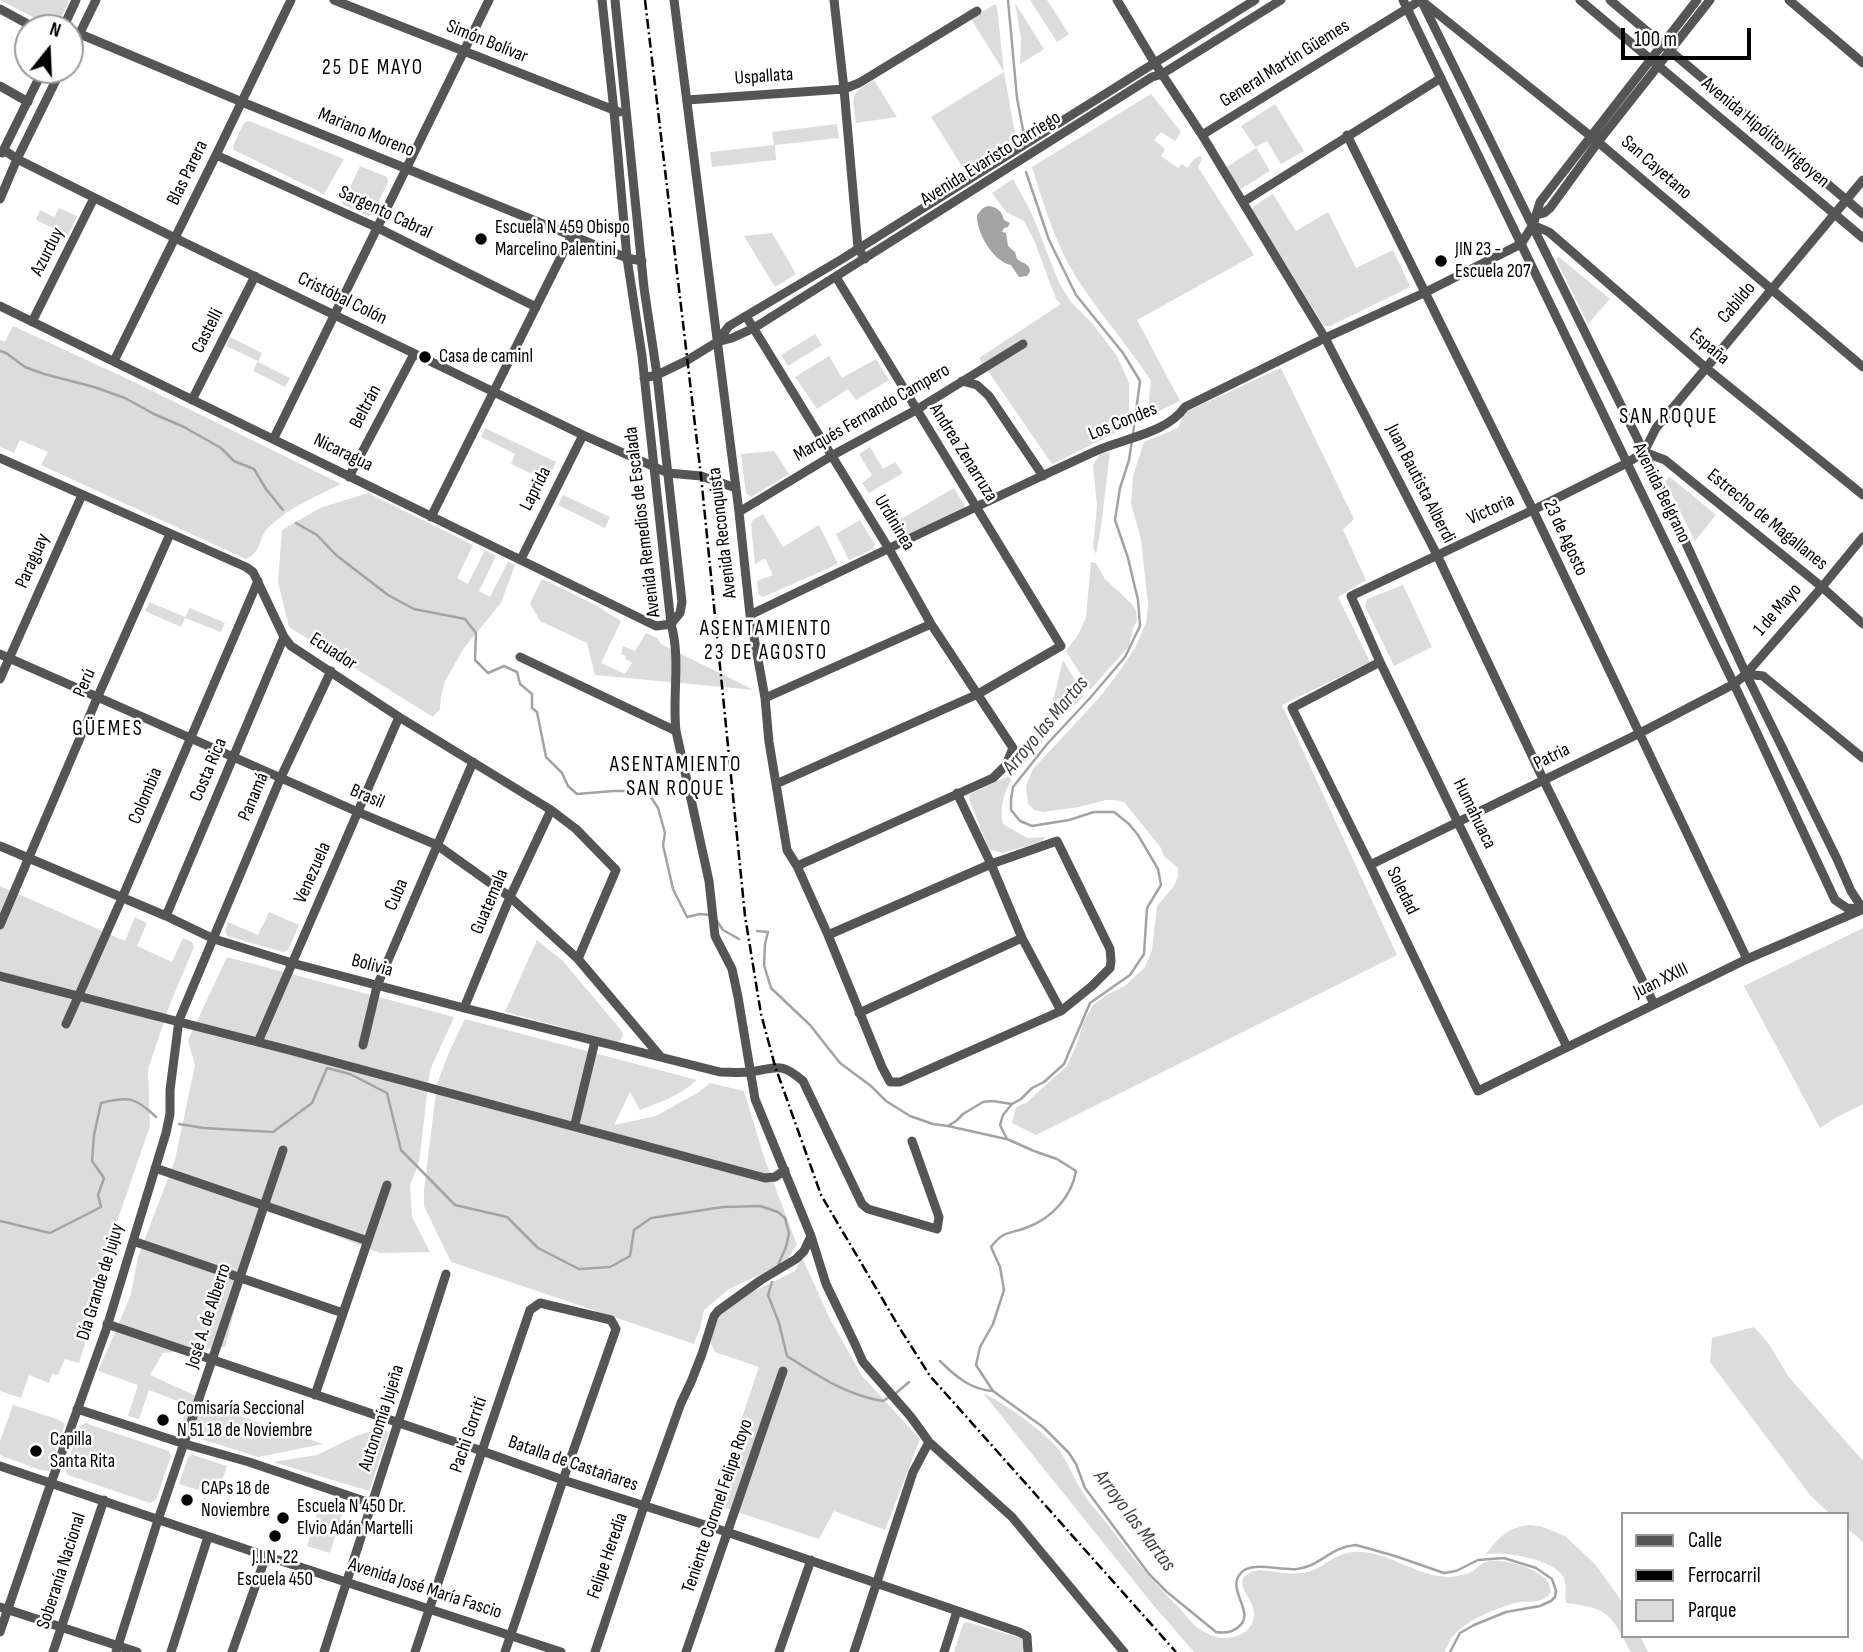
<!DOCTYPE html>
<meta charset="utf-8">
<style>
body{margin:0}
#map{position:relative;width:1863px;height:1652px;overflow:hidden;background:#fff;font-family:"Sofia Sans Condensed",sans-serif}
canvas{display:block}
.legend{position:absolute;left:1621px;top:1512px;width:228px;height:126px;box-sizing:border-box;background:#fff;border:2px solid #999;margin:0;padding:9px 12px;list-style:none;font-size:21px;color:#000}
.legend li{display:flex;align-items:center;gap:14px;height:35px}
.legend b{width:35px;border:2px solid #999}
.north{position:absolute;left:14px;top:14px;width:70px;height:70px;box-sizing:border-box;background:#fff;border:2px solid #999;border-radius:50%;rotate:18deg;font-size:19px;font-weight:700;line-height:28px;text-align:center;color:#000}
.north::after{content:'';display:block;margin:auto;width:24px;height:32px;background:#000;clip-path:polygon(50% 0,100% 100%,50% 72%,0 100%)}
.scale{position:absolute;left:1621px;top:28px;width:130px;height:32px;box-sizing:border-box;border:4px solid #000;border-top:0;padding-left:9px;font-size:21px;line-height:24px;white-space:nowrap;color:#000;-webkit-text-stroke:5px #fff;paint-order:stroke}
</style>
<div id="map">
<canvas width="1863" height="1652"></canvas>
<ul class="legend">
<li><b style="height:9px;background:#555"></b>Calle</li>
<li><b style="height:9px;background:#000"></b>Ferrocarril</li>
<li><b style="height:19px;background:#dcdcdc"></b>Parque</li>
</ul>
<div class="north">N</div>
<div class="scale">100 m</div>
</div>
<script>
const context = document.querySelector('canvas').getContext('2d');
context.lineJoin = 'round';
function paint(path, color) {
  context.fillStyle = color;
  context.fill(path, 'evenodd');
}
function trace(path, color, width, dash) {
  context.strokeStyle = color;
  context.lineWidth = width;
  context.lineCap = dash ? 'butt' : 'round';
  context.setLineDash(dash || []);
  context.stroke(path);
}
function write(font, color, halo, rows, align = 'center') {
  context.font = font + ' "Sofia Sans Condensed",sans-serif';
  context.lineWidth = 5;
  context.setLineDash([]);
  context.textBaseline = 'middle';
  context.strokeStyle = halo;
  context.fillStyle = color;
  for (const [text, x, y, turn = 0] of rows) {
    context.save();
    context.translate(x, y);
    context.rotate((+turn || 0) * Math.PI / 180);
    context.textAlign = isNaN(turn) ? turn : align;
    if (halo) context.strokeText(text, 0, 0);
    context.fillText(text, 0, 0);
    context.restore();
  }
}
const green = new Path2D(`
 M0,0H69L57,28H54Z
 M1030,0H1047L1069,34L1057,42Z
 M1015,3L1044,49L1020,64L1021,38Z
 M995,4L997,7L1004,72L1016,139L965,171L931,117L1004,72L971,19Z
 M874,80L897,117L856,123C853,95 848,95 874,80Z
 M1151,94L1181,132L1175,141L1161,132L1154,140L1165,149L1161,156L1178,168L1182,164L1188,168L1194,159L1200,156L1202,159L1198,167L1254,255L1137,320L1180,401L1149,416V398L1151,381C1128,345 1099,313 1076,277C1055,243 1044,205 1032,167Z
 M1275,104L1304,151L1281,164L1267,141L1256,147L1270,171L1241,189L1225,168L1256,148L1241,126Z
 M249,121L344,159L324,194L234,150L233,146L244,123Z
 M837,124L839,138L775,145L776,160L712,167L710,152L774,145L772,132Z
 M360,166L387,177L388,182L372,215L368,216L342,204Z
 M1013,179L1032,214L1059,283L1071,302L1092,323L1117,356L1129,383V426L1052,464L979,358L1061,304L1056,299L1034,240L1024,221L1006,212L992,193Z
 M1273,194L1296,231L1328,212L1356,268L1393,250L1409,284L1408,288L1330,326H1324L1252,210L1254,206Z
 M59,208L77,216L68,235L36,220L40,210L54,217Z
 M772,233L796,274L775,287L744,236Z
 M1559,257L1610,299L1588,324L1556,259Z
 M13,326L134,382L341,484C317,496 290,507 270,526C258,536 262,553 246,559L41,465L48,452L20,440L14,453L0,447V340L5,342Z
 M815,334L822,345L788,366L781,355Z
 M230,337L262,353L258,362L290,378L285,387L253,371L258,361L226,346Z
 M829,356L842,378L876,359L889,380L856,400L848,389L817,409L795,377Z
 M1281,368L1354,519L1343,530L1366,580L1338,597L1370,662L1282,705L1397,955L1036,1135L1012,1123L1016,1107L1026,1103L1067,1066L1078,1041L1083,1023L1093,1005L1108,994L1125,986L1145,967L1152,950L1157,906L1174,886L1178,877V868L1164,856L1161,848L1124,802L1115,800H1106L1079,807L1043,812L1034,810L1028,804L1026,786L1033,769L1099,698L1119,672L1135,648L1146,623L1148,605L1141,539L1131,504L1133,476L1144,442L1178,428L1183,416L1190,410Z
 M485,428L556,462L547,481L511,464L515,454L481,437Z
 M870,447L883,469L895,462L903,473L869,493L862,483L872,475L859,454Z
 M774,451L789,474L751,497L746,493L741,454Z
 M1110,452L1101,527L1096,554L1093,547L1097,506L1093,465L1100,454Z
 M1670,477L1716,515L1695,541L1665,481Z
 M954,488L965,506L963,511L900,538L895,536L889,526Z
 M368,493L473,545L457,578L468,584L485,550L496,556L479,591L490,597L508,562L515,565L501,603L464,648L445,681L441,697L440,709L433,717L289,627L278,582L282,530L320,508Z
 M563,495L610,517L605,528L558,505Z
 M763,514L783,547L819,525L838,564L763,597L758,594L757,581L773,575L765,558L755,564L751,524L753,520Z
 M860,520L875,545L873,549L849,560L836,534Z
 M1091,562L1096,563L1105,579L1132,604L1136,611L1137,621L1133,628L1129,646L1090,690L1066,651L1078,635L1086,617Z
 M542,579L592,603L621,621L601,663L625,674L632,663L625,659L626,656L621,654L623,646L635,651L646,633L657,638L661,644L754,690L595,675L587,643L540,621L530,603Z
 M1403,585L1432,647L1394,666L1365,606L1367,599Z
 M149,602L185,617L190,608L225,623L221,632L185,618L181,627L145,611Z
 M1063,660L1076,682L1083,697L1054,725L1032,756L1021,766L1016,751C1027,740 1040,729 1046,716C1055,699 1058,679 1063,660Z
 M1015,773C1005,790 999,805 1003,824L1027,838L1045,837L1042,842L1002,853L989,849L969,799L970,794Z
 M0,886L125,941L135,917L147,923L137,946L172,962L183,938L192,942L194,947L170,1004L148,1069L150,1126L110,1242L106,1277L79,1363L65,1359L58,1375L52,1374L49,1383L29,1375L21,1398L0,1391Z
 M269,912L299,925L288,950L283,952L227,936L225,931L228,922L258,935Z
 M1863,928V1104L1835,1118L1820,1128L1744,986Z
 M537,940L563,961L621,1030L623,1035L621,1040L617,1042L505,1012Z
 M227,957L454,1017L430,1070L419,1162L410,1185L412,1217L430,1252L380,1253L261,1207L225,1347L163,1353L150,1375L242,1417L323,1444L258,1457L179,1432L186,1411L183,1403L149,1390L139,1419L128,1416L138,1385L98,1371L120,1321L131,1294L138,1257L175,1160L195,1065L188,1040Z
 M465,1019L697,1080C681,1095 661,1102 640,1110L630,1092L614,1125L656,1116L699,1092L710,1083L744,1091L764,1157L797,1245L785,1263L729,1289L704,1310L700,1328L694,1344L451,1262L424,1206V1190L437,1084L450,1050Z
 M802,1257L829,1317L862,1376L920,1439L885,1530L834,1511L819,1539L713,1504L759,1367L715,1352L711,1344L714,1316L742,1297L795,1271Z
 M1754,1327L1769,1344L1788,1376L1863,1461V1542L1847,1528V1514H1830L1810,1495L1710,1362L1712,1338Z
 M983,1393C1004,1403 1044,1431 1059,1450C1068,1462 1073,1478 1082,1491C1088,1502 1097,1511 1105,1521C1127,1550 1150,1579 1176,1605C1184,1612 1189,1621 1198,1628C1206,1634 1217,1639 1227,1638C1244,1637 1258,1625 1253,1607C1251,1598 1231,1580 1251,1572C1260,1568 1272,1572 1282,1573C1289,1574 1296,1573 1303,1573C1324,1570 1335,1550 1362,1552C1391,1554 1418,1576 1447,1577C1455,1577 1466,1575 1473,1571C1478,1568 1480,1564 1486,1562C1501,1557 1533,1567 1545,1578C1549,1582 1550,1587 1551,1592C1542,1606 1529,1599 1515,1603C1490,1611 1452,1624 1445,1652H1194L1154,1606Z
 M13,1405L57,1419L65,1424L49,1471L40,1470L0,1455V1441Z
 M85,1423L169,1451L171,1456L156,1500L150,1503L68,1475L65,1470L80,1426Z
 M378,1429L389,1432L369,1491L273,1462L317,1455L356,1436Z
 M193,1455L227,1466L217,1496L179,1484L188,1457Z
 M319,1507L342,1514L330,1553L307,1546Z
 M1528,1525L1540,1526L1565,1536L1595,1564L1623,1603V1636H1640L1648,1652H1631C1610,1614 1611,1609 1566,1603C1565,1594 1567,1584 1563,1576C1553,1559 1504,1551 1486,1554C1500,1537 1505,1529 1528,1525Z
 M967,1622L1023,1639L1025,1644L1022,1652H954L963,1624Z`);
const water = new Path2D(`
 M988,206C997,207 1002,211 1004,220L1010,223L1008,227L1004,228L1002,232L1006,233L1008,246L1015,252L1017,259C1023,264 1030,263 1030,272L1027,276L1019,277L1011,265C994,262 976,233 977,215L983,208Z`);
const stream = new Path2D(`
 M1008,0L1017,98L1023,130
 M1026,172L1049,240L1076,295L1123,353L1140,381L1133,434
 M0,351L6,353L25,367L44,374L94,387L125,398L154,414L184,427L221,448L234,461L254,469L266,489L283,510
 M1132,440L1129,460L1120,488L1115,520L1128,558L1138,600L1140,626L1125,657L1090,698L1048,743L1013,787L1011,799V810L1020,821L1032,826L1069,820L1094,812H1114L1129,824L1138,835L1158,869L1161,885L1147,908L1144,954L1130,975L1090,1003L1064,1064L1044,1082L1032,1088L1021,1099L1012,1104L1003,1115L1000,1125L1007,1139L1034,1151L1057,1159L1076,1171C1072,1196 1052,1218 1028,1227C1009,1235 1005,1229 991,1247L1000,1267L1004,1290L993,1324L980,1347L976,1365L993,1391L1043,1427L1069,1453L1076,1464L1085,1488L1149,1574L1167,1592L1216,1632C1223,1633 1231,1633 1237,1628C1258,1614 1226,1591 1240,1574C1250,1560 1280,1571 1297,1569C1319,1567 1332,1546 1356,1545L1395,1556L1444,1573L1456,1571L1478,1560L1504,1558L1536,1568L1552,1579L1556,1591L1555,1597L1551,1601L1540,1606L1506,1612L1474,1625L1460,1633L1450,1652
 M296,523L317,535L336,555L388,595L414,609L465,619L476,633L475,660L488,673L504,666L517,672L520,684L532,694V708L537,712L546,757L562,773L568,786L577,794L613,791H647L658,808L665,833L663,845L673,889L687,917L700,914L710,915
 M717,921L723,930L739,939
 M757,931L768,932L765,944L764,965L771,988L810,1025L840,1063L871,1086L886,1101L910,1116L933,1124L948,1126L956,1121L963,1114L983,1102L992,1101L1012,1104
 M179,1124L204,1128L273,1132L312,1103L327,1068L350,1074L387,1093L401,1150L455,1205L507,1217L538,1248L579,1269L610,1267L630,1256L634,1230L651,1218L723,1207L760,1206L778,1212L785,1218L789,1233L786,1247L778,1265
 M948,1126L1006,1139
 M0,1221L50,1233L101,1207L98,1195L104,1178L92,1161L94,1135L101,1103C127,1096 136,1097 156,1117
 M772,1282L768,1295L779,1323L787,1356C817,1375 847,1396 883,1401L889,1397
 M940,1361C955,1376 971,1390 993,1391
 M895,1394L909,1382`);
const minor = new Path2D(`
 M334,0L619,112
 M602,0L614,111L627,258L642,356L671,624C681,659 672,696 676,731L709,881L715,936L732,969L738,997L755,1099L811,1236L826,1284L855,1344L863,1362L911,1417L929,1442L1012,1517L1124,1652
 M615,0L644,288L657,375L682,602L680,613L671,624
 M674,0L739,512L750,615L765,698L769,742L787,850L797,866L828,935L882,1067L890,1082H900L1061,1011L1092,986L1110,968L1111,961L1110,949L1057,841L991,864L828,935
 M834,0L844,89L858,248L865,259
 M1117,0L1154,62L1202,135L1325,338L1437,555L1544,781L1654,1004
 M1403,0L1734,684L1835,900L1847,908L1863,909
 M1421,0L1644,452L1746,674L1837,859L1851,891L1863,909
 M1580,0L1863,238
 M1610,0L1863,214
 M1789,0L1863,63
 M1423,2L1598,142L1863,367
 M0,9L35,28
 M63,28L76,0
 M80,34L242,102L627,258L642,261
 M70,53L96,0
 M0,86L28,102
 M687,100L844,89L859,83L977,11
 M1202,135L1421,0
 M1347,135L1533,510L1747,959
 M4,150L17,159L175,238L583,435L668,473L701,476L736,488
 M2,153L43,70
 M216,155L378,228L536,307
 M0,199L17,159L61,70
 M1243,202L1441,78
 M1536,215L1544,213L1550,208L1598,142L1710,0
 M1533,225L1549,232L1706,368L1863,495
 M0,306L656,626L671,624
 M746,316L889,549L931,624L1013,748L1006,765L993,778L797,866
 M32,322L94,198
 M717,342L729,326L842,259L1255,0
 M114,361L216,155L291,0
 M644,378L657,375L686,361L717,342L732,338L754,328L1152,77L1162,74L1281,0
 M962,381L977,385L989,396L1043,476
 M192,400L255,276
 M274,438L489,0
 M1644,452L1656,428L1863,180
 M1644,452L1665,460L1822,587L1863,624
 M0,458L246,567L253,572L255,576L284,637L291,646L399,717L551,810L576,829L616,870L578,959
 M349,477L414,354
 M739,512L833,455L916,410L1023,344
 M431,517L572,235
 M521,559L583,435
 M750,615C865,560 980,504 1096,451C1125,438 1167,433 1185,407L1325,338L1426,292L1521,244L1533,225L1540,202L1697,0
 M0,654L358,812L437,845L510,897L578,959L660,1056
 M520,657L676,731
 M1380,662L1292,708L1370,865L1478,1091L1747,959L1861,910
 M1746,674L1763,676L1863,758
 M0,679L82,495
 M765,698L931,624
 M776,784L978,694L1061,646L836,277
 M957,793L991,864L1022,938L1061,1011
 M0,846L166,916L214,939L292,963L464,1008L720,1072C730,1072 739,1073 749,1072C775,1069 779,1060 803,1081L862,1204L868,1209L937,1229L939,1217L912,1141
 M1370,865L1638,734L1734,684L1746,674L1822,587L1863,537
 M166,916L284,637
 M0,925L98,696L170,534
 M0,976L289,1050L765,1178L775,1177L785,1170
 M464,1008L510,897L551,810
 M859,1013L1022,938
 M66,1024L122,898L258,581
 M258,1042L399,717
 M363,1045L377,986L473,762
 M1567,1047L1380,662L1351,596L1533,510L1627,463L1644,452
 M575,1124L595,1041
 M155,1168L368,1241
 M133,1241L343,1313
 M107,1324L482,1451L563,1480L727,1532L1019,1632L1027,1636L1028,1652
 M315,1395L387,1185
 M77,1409L185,1444L249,1462L373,1504
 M0,1466L266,1556L561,1652
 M0,1607L137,1652
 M0,1632L51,1483L106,1330L166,1133L170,1114V1090L179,1020L281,777L331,671
 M53,1652L104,1500
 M116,1652L158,1520L283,1150
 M171,1652L208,1537
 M232,1652L266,1556
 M324,1652L446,1274
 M415,1652L482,1451L530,1310L540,1303L611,1320L616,1329L563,1480L505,1652
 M595,1652L644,1506L681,1403L691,1382L702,1354L714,1316L718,1311L761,1280L796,1259L804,1251L811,1236
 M686,1652L783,1371
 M779,1652L811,1560
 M854,1652L913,1472L929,1442
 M944,1652L957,1611`);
const rail = new Path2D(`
 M645,0L701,476L745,916L761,1014L775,1066L821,1195L899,1327L930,1376L1176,1652`);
const markers = [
 [481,239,7,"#000"],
 [1441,261,7,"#000"],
 [425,357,7,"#000"],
 [163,1420,7,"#000"],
 [36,1451,7,"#000"],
 [187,1500,7,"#000"],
 [283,1518,7,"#000"],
 [275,1536,7,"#000"]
];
const streetNames = [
 ["Simón Bolívar",487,42,22],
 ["General Martín Güemes",1285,64,-32],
 ["Uspallata",764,77,-4],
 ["Mariano Moreno",366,133,22],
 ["Avenida Hipólito Yrigoyen",1765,133,40],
 ["Avenida Evaristo Carriego",991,159,-32],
 ["San Cayetano",1656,168,41],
 ["Blas Parera",188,173,-64],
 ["Sargento Cabral",385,213,25],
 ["Azurduy",48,252,-63],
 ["Cristóbal Colón",342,299,26],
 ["Cabildo",1737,303,-50],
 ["Castelli",208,331,-63],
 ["España",1709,347,40],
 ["Beltrán",366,407,-62],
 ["Marqués Fernando Campero",872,413,-30],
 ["Los Condes",1123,422,-22],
 ["Nicaragua",343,453,26],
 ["Andrea Zenarruza",963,453,58],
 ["Juan Bautista Alberdi",1420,484,63],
 ["Laprida",536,489,-63],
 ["Avenida Belgrano",1661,493,64],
 ["Victoria",1491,510,-25],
 ["Estrecho de Magallanes",1767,520,39],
 ["Avenida Remedios de Escalada",643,522,-97],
 ["Urdininea",894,523,59],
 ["Avenida Reconquista",723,533,-97],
 ["23 de Agosto",1565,538,65],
 ["Paraguay",33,561,-66],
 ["1 de Mayo",1778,610,-49],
 ["Ecuador",333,652,33],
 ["Perú",85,683,-66],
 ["Patria",1552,757,-26],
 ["Costa Rica",209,770,-67],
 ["Colombia",146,796,-67],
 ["Panamá",254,797,-67],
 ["Brasil",367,797,23],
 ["Humahuaca",1474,814,64],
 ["Venezuela",313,873,-66],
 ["Soledad",1402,891,64],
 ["Cuba",397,895,-67],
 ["Guatemala",490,902,-67],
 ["Bolivia",372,966,15],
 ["Juan XXIII",1661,981,-26],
 ["Día Grande de Jujuy",101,1282,-73],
 ["José A. de Alberro",209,1316,-72],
 ["Autonomía Jujeña",382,1418,-72],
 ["Pachi Gorriti",469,1435,-71],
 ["Batalla de Castañares",573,1464,19],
 ["Teniente Coronel Felipe Royo",718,1506,-71],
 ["Felipe Heredia",608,1556,-71],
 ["Soberanía Nacional",62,1571,-72],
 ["Avenida José María Fascio",425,1589,18]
];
const poiNames = [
 ["Escuela N 459 Obispo",495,228],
 ["Marcelino Palentini",495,250],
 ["JIN 23 -",1455,250],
 ["Escuela 207",1455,272],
 ["Casa de caminl",439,357],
 ["Comisaría Seccional",177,1409],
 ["N 51 18 de Noviembre",177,1431],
 ["Capilla",50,1440],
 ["Santa Rita",50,1462],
 ["CAPs 18 de",201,1489],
 ["Noviembre",201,1511],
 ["Escuela N 450 Dr.",297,1507],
 ["Elvio Adán Martelli",297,1529],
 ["J.I.N. 22",275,1558,"center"],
 ["Escuela 450",275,1580,"center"]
];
const neighbourhoodNames = [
 ["25 DE MAYO",373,69],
 ["SAN ROQUE",1669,418],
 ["ASENTAMIENTO",766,630],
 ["23 DE AGOSTO",766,654],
 ["GÜEMES",108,730],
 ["ASENTAMIENTO",676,766],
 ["SAN ROQUE",676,790]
];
const waterNames = [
 ["Arroyo las Martas",1046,726,-50],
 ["Arroyo las Martas",1134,1521,53]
];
paint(green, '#dcdcdc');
paint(water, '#a3a3a3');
trace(stream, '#a3a3a3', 2.5);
trace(minor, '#555', 9);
trace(rail, '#000', 2.5, [10, 3.5, 2, 3.5]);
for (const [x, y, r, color] of markers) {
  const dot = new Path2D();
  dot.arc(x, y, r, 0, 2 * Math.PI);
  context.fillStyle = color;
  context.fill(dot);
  trace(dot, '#fff', 2.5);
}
write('19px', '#000', '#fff', streetNames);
write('19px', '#000', '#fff', poiNames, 'left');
context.letterSpacing = '2px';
write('21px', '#000', '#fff', neighbourhoodNames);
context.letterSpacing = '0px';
write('italic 21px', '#444', '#fff', waterNames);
</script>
